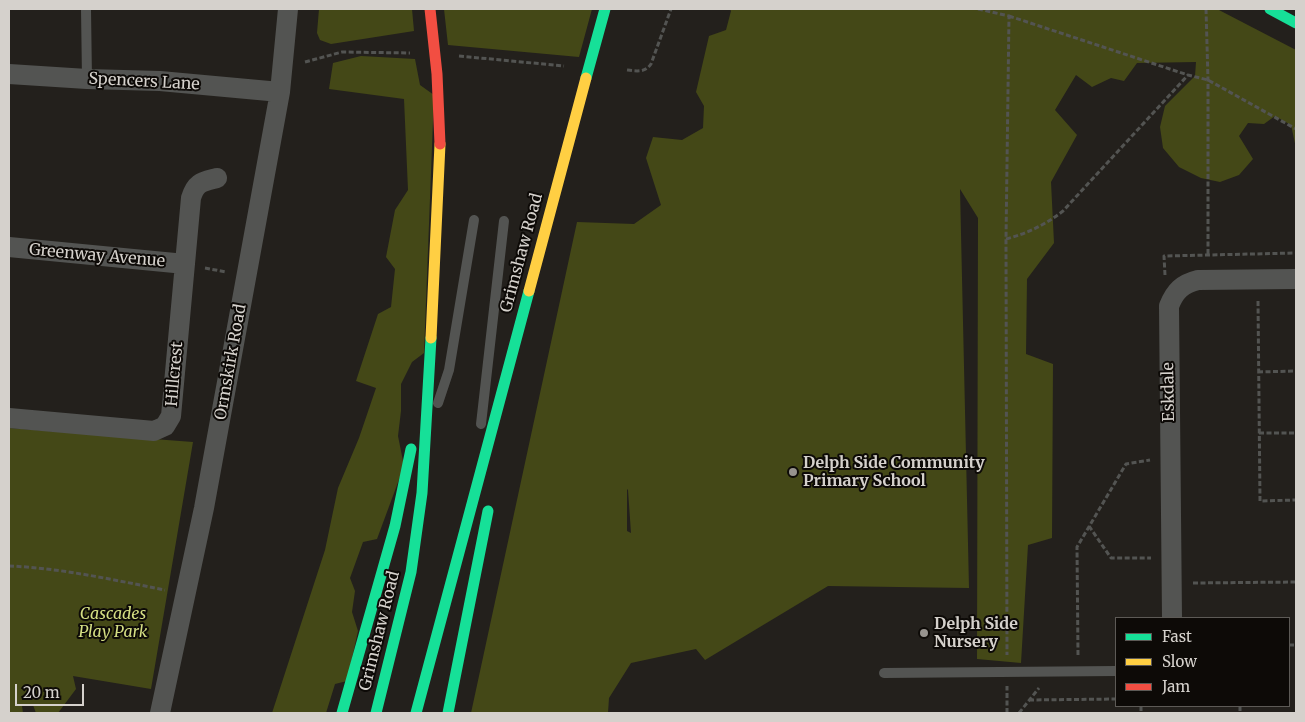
<!DOCTYPE html>
<style>
body{margin:0}
#map{position:relative;width:1305px;height:722px;overflow:hidden;background:#23201c;font-family:Merriweather,serif}
canvas{display:block}
.frame{position:absolute;inset:0;border:10px solid #d5d1cc;pointer-events:none}
.legend{position:absolute;left:1115px;top:617px;width:175px;height:90px;box-sizing:border-box;background:#0d0a07;border:1px solid #5d5a56;margin:0;padding:6px 9px;list-style:none;font-size:15px;color:#d5d1cc}
.legend li{display:flex;align-items:center;gap:10px;height:25px}
.legend b{width:25px;border:1px solid #5d5a56}
.scale{position:absolute;left:15px;top:684px;width:69px;height:22px;box-sizing:border-box;border:2px solid #d5d1cc;border-top:0;padding-left:6px;font-size:15px;line-height:18px;white-space:nowrap;color:#d5d1cc;-webkit-text-stroke:4px #0d0a07;paint-order:stroke}
</style>
<div id="map">
<canvas width="1305" height="722"></canvas>
<div class="frame"></div>
<ul class="legend">
<li><b style="height:6px;background:#16e098"></b>Fast</li>
<li><b style="height:6px;background:#ffcf43"></b>Slow</li>
<li><b style="height:6px;background:#f24e42"></b>Jam</li>
</ul>
<div class="scale">20 m</div>
</div>
<script>
const context = document.querySelector('canvas').getContext('2d');
context.lineJoin = 'round';
function paint(path, color) {
  context.fillStyle = color;
  context.fill(path, 'evenodd');
}
function trace(path, color, width, dash) {
  context.strokeStyle = color;
  context.lineWidth = width;
  context.lineCap = dash ? 'butt' : 'round';
  context.setLineDash(dash || []);
  context.stroke(path);
}
function write(font, color, halo, rows, align = 'center') {
  context.font = font + ' Merriweather,serif';
  context.lineWidth = 4;
  context.setLineDash([]);
  context.textBaseline = 'middle';
  context.strokeStyle = halo;
  context.fillStyle = color;
  for (const [text, x, y, turn = 0] of rows) {
    context.save();
    context.translate(x, y);
    context.rotate((+turn || 0) * Math.PI / 180);
    context.textAlign = isNaN(turn) ? turn : align;
    if (halo) context.strokeText(text, 0, 0);
    context.fillText(text, 0, 0);
    context.restore();
  }
}
const green = new Path2D(`
 M319,9H412L414,31L331,44L320,40L317,33Z
 M444,9H592L579,57L448,45Z
 M730,9H1217L1296,50V148L1291,125L1275,116L1264,124L1248,123L1239,136L1253,159L1239,175L1220,182L1201,178L1179,167L1163,148L1160,127L1165,106L1195,76L1196,62L1137,63L1124,81L1111,78L1092,87L1076,75L1055,110L1077,135L1051,182L1054,243L1027,279L1026,354L1053,364L1052,538L1028,545L1021,663L977,659L978,218L960,189L969,588L828,586L705,660L696,649L631,663L609,698L608,713H471L577,222L634,224L661,205L646,158L653,137L682,140L703,128L704,106L696,92L709,36L726,30L731,11ZM627,489L628,490L631,533L627,531Z
 M361,56L415,59L420,85L434,95L424,353L412,362L401,384V411L398,436L404,466L377,539L363,542L350,578L355,591L352,612L358,631L347,681L335,684L326,713H272L325,550L338,488L359,438L376,388L356,381L378,314L391,307L395,269L386,257L395,210L408,190L404,99L329,89L333,63Z
 M9,428L193,442L151,689L73,676L76,689L58,713H36L33,705L22,706L23,713H9Z`);
const path = new Path2D(`
 M978,9L1009,16L1006,239L1007,655
 M1206,9L1208,80V255
 M1009,16L1188,75L1208,80L1296,129
 M459,56L564,66
 M305,62L342,52L410,53
 M627,70C636,71 645,73 651,64L671,9
 M1006,239C1028,233 1045,225 1063,211L1188,75
 M205,268L226,272
 M1165,275L1164,256L1296,253
 M1258,301L1260,501L1296,500
 M1258,372L1296,371
 M1259,433H1296
 M1089,526L1111,558H1151
 M9,566C61,568 114,580 165,590
 M1193,583L1296,582
 M1289,645H1296
 M1078,655L1077,547L1126,464L1150,460
 M1029,700L1116,699
 M1141,706V713
 M1240,706V713
 M1007,713V686
 M1019,713L1039,688`);
const lane = new Path2D(`
 M86,9L87,79
 M438,403L449,370L474,220
 M481,424L504,221
 M884,673L1116,671`);
const street = new Path2D(`
 M9,74L87,79L160,81L280,92
 M9,247L185,264
 M9,418L154,431L165,426L171,416L191,198C196,182 202,182 217,178
 M1172,618L1169,306C1175,291 1182,284 1198,280L1296,279
 M160,713L204,508L280,92L288,9`);
const fast = new Path2D(`
 M1270,9L1296,23
 M586,78L605,9
 M342,713L395,526L411,449
 M376,713L411,572L422,493L431,338
 M416,713L529,291
 M448,713L488,511`);
const slow = new Path2D(`
 M529,291L586,78
 M431,338L440,144`);
const jam = new Path2D(`
 M430,9L437,74L440,144`);
const markers = [
 [793,472,5,"#97938e"],
 [924,633,5,"#97938e"]
];
const streetNames = [
 ["Spencers Lane",144,82,3],
 ["Grimshaw Road",522,253,-75],
 ["Greenway Avenue",97,256,5],
 ["Ormskirk Road",231,362,-80],
 ["Hillcrest",175,374,-85],
 ["Eskdale",1169,392,-91],
 ["Grimshaw Road",380,631,-76]
];
const poiNames = [
 ["Delph Side Community",803,463],
 ["Primary School",803,481],
 ["Delph Side",934,624],
 ["Nursery",934,642]
];
const parkNames = [
 ["Cascades",113,614],
 ["Play Park",113,632]
];
paint(green, '#444817');
trace(path, '#535452', 3, [5, 2.5]);
trace(lane, '#535452', 10);
trace(street, '#535452', 20);
trace(fast, '#16e098', 11);
trace(slow, '#ffcf43', 11);
trace(jam, '#f24e42', 11);
for (const [x, y, r, color] of markers) {
  const dot = new Path2D();
  dot.arc(x, y, r, 0, 2 * Math.PI);
  context.fillStyle = color;
  context.fill(dot);
  trace(dot, '#0d0a07', 2);
}
write('16px', '#d5d1cc', '#0d0a07', streetNames);
write('bold 16px', '#d5d1cc', '#0d0a07', poiNames, 'left');
write('italic 16px', '#d4de83', '#0d0a07', parkNames);
</script>
